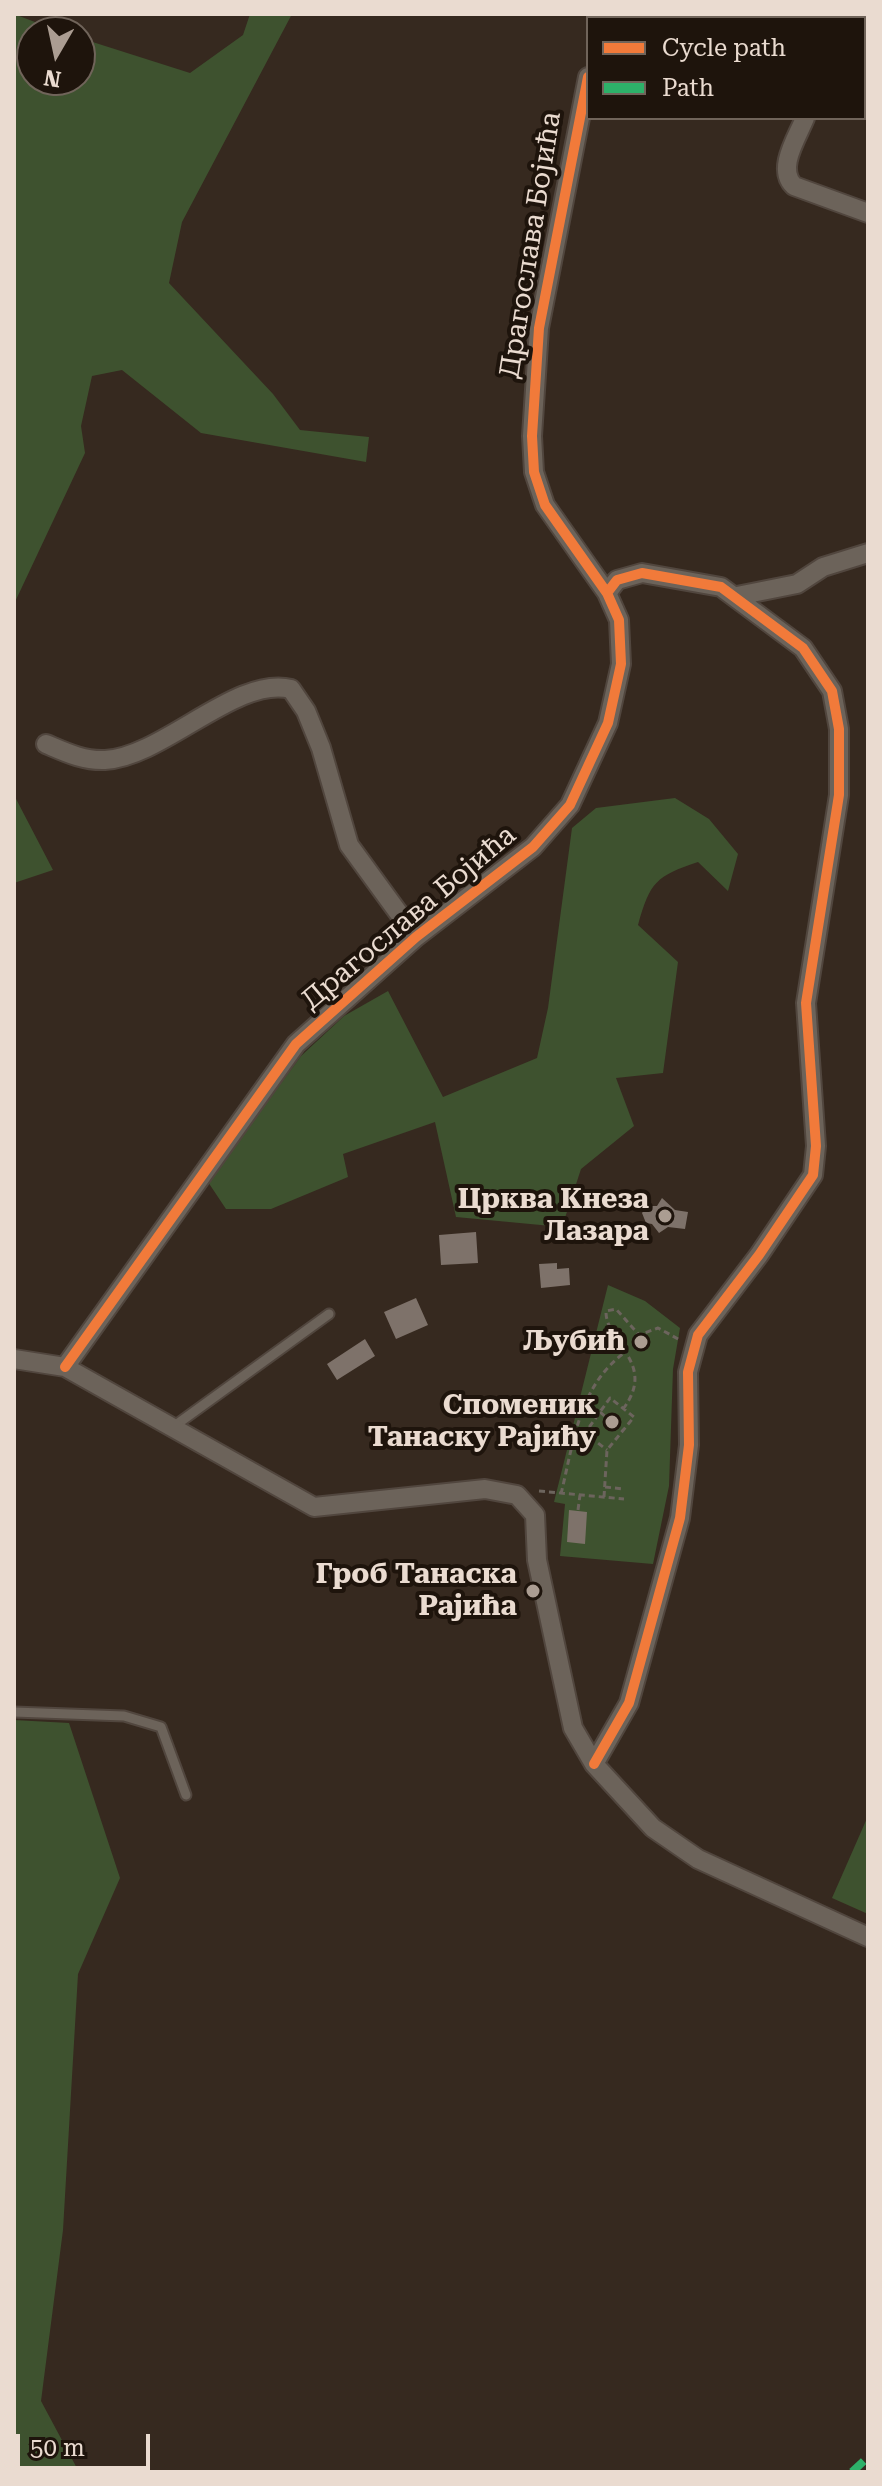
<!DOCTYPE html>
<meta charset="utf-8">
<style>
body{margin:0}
#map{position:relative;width:882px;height:2486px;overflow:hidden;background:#36291f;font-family:"Roboto Serif",serif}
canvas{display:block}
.frame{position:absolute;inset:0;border:16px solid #eadbd0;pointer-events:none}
.legend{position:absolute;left:586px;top:16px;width:280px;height:104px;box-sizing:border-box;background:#1e140c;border:2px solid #70645a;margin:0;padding:10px 14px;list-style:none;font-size:24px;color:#eadbd0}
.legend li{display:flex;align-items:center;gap:16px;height:40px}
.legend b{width:40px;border:2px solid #70645a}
.north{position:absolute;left:16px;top:16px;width:80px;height:80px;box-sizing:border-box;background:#1e140c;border:2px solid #70645a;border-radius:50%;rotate:189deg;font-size:22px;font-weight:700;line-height:32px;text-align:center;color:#eadbd0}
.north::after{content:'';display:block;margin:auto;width:28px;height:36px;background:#ab9d92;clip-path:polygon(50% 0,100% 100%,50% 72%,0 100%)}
.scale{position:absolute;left:16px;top:2434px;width:134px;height:36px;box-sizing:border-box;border:4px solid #eadbd0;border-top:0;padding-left:10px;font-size:24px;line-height:28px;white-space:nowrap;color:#eadbd0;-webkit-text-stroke:6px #1e140c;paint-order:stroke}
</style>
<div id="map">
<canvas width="882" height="2486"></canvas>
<div class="frame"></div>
<ul class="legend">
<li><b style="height:10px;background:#f17a3a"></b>Cycle path</li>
<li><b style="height:10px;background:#2db169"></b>Path</li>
</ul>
<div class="north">N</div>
<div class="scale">50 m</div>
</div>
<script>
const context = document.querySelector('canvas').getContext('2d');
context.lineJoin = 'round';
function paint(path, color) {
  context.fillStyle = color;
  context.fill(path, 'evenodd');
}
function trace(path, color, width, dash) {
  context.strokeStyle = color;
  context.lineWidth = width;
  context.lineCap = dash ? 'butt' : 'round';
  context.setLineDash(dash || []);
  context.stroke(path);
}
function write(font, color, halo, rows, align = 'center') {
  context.font = font + ' "Roboto Serif",serif';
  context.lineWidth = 8;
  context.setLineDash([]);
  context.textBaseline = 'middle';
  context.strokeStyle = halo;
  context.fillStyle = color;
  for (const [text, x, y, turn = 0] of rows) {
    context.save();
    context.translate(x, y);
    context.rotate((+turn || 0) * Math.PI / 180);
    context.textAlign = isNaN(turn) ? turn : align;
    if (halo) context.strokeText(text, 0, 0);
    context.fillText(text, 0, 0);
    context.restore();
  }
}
const green = new Path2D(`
 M14,14L61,32H32V80H80V38L190,73L243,35L250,14H292L182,222L169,283L273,394L300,430L369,437L366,462L201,433L122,370L92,376L81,426L85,453L14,604Z
 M14,795L53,870L14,883Z
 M675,798L709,819L738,854L728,891L698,862C656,876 650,882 638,925L678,962L663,1073L616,1078L634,1126L581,1169L562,1227L456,1217L435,1122L343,1154L348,1177L271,1209H226L208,1182L301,1056L344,1016L388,991L443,1097L537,1058L548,1008L572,828L596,808Z
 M608,1285L645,1301L680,1328L673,1369L669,1486L653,1564L560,1556L565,1504L554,1502Z
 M14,1720L69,1723L120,1878L78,1974L63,2230L41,2401L79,2472H14Z
 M868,1816V1914L832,1898Z`);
const building = new Path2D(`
 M662,1198L675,1210L688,1212L685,1229L668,1227L659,1233L652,1224L646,1223L642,1213L647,1206H657Z
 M476,1232L478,1263L441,1265L439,1235Z
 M557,1263V1269L569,1268L570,1285L541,1288L539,1264Z
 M416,1298L428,1325L396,1339L384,1312Z
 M365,1339L375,1356L337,1380L327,1364Z
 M569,1510L587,1512L585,1544L567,1542Z`);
const path = new Path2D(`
 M623,1409C658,1363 605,1343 606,1311L616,1309L639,1335L658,1328L680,1340
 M600,1412L609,1420
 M614,1423L623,1431
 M573,1449L585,1433
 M605,1487L624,1489
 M539,1491L624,1499
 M561,1494C574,1441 579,1384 627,1351
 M604,1497L607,1450L634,1417L610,1398L585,1433L607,1450
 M578,1510L580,1495`);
const service = new Path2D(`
 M173,1427L329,1314
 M14,1712L124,1716L161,1727L186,1795`);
const minor = new Path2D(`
 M834,14L845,18
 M602,18L603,14
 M864,25L868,26
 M805,118C797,138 776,169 794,186L868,213
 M737,596L797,584L823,567L868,553
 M46,744C65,752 83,761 105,760C163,757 237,675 291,689L306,711L321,748L349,845L416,937
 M14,1359L65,1367L314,1507L485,1489L517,1495L535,1515L537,1560L573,1728L594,1764L653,1828L698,1859L868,1937
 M65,1367L296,1044L416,937L533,847L570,805L608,723L621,664L619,620L607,593L545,505L534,472L532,436L539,328L588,77
 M594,1764L629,1703L680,1518L689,1445L688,1372L698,1335L759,1255L813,1175L816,1146L806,1003L839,795V729L832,691L803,648L721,587L642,573L617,580L607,593`);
const quiet = new Path2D(`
 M852,2472L868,2457`);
const cycleway = new Path2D(`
 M65,1367L296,1044L416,937L533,847L570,805L608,723L621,664L619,620L607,593L545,505L534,472L532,436L539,328L588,77
 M594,1764L629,1703L680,1518L689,1445L688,1372L698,1335L759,1255L813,1175L816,1146L806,1003L839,795V729L832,691L803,648L721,587L642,573L617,580L607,593`);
const markers = [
 [665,1216,8,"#ab9d92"],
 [641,1342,8,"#ab9d92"],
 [612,1422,8,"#ab9d92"],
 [533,1591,8,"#ab9d92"]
];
const streetNames = [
 ["Драгослава Бојића",531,245,-81],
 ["Драгослава Бојића",409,918,-40]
];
const poiNames = [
 ["Црква Кнеза",649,1200],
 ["Лазара",649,1232],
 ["Љубић",625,1342],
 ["Споменик",596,1406],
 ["Танаску Рајићу",596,1438],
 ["Гроб Танаска",517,1575],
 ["Рајића",517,1607]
];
paint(green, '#3e522f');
paint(building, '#7e726a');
trace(service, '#51463e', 13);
trace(minor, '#51463e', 22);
trace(path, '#6c645d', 3, [6, 4]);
trace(service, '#6c635a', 9);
trace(minor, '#6c635a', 18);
trace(quiet, '#2db169', 8, [16, 8]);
trace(cycleway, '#f17a3a', 10);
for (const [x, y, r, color] of markers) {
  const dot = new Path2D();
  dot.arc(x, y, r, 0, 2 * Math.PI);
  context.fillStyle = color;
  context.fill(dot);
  trace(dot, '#1e140c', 3);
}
write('28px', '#eadbd0', '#1e140c', streetNames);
write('bold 28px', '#eadbd0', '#1e140c', poiNames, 'right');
</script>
